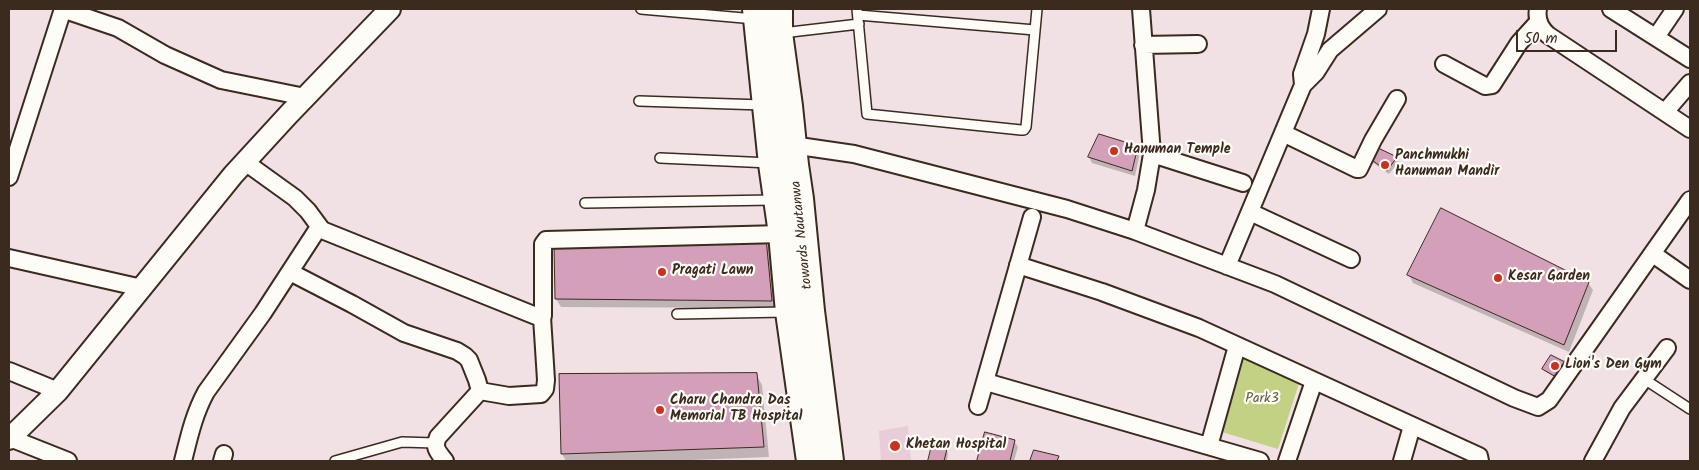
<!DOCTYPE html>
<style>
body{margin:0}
#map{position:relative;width:1699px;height:470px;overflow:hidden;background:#f1e0e4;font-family:Kalam,sans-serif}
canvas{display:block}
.frame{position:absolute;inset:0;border:10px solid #3b2a1e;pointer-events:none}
.scale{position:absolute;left:1516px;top:30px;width:101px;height:22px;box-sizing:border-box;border:2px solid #3b2a1e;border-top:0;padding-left:6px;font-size:15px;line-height:18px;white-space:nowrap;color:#3b2a1e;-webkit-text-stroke:4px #fdfcf7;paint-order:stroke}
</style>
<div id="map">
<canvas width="1699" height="470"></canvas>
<div class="frame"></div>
<div class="scale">50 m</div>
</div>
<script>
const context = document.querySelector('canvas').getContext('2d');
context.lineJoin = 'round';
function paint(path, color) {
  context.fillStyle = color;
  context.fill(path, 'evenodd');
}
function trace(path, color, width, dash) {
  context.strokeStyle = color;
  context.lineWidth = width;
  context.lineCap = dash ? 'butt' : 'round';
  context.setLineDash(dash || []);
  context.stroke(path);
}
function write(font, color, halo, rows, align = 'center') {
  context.font = font + ' Kalam,sans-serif';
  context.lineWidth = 4.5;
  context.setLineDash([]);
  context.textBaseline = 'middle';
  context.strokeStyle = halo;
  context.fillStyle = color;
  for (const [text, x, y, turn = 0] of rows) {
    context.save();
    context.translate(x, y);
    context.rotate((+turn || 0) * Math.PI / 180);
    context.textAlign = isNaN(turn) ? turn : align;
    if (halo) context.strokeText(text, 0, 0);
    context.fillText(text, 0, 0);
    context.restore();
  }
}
const built = new Path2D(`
 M908,426L911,461H881L879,431Z`);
const green = new Path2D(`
 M1245,355L1300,380L1278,449L1222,432Z`);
const shadow = new Path2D(`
 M1137,147L1140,153L1135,176L1092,163L1089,157Z
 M1376,149L1396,158L1399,162L1389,174L1372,162L1370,158Z
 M765,240L769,248L775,308L561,307L556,299Z
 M1409,275L1588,283L1593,290L1569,352L1413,283Z
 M1568,365L1561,381L1546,372L1544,369Z
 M756,374L762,385L769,457L666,461H566L562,454L560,375Z
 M986,434L1014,441L1018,447L1014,461H978Z
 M933,446L946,450L948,454L947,461H929Z`);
const building = new Path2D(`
 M1099,134L1138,146L1132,171L1088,157Z
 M1376,147L1397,157L1387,171L1369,158Z
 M1441,208L1589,282L1564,345L1407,275Z
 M766,238L772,301L555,299L554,245Z
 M1551,355L1569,364L1558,378L1542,369Z
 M757,373L764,447L561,454L559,374Z
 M985,432L1015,440L1010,461H977Z
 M932,445L947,449L944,461H928Z
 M1034,450L1059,456L1057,461H1030Z`);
const service = new Path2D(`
 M641,9L755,19
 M857,9L867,114L1021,130H1024L1026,127L1037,9
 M858,15L1035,30
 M782,33L859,24
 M639,101L763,105
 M660,158L770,163
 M585,203L774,200
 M677,314L786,312
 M1644,379L1690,409
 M335,461L402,442L435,443`);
const minor = new Path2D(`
 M62,9L118,28L165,55L221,80L305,97
 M1538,9C1536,20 1540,28 1548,35L1690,129
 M1611,9L1690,59
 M1656,37L1675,9
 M1143,45L1198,44
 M1444,64L1485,86L1492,85L1519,43L1538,22
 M1303,85L1302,74L1316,34L1321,9
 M1665,112L1690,83
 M1283,133L1357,169H1359L1373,140L1397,99
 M792,145L854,154L1067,209L1135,231L1275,284L1514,398L1538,407L1549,400L1690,200
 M1152,154L1243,183
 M245,162L295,198L308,211L322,230
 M9,177L63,9
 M1250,212L1351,259
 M1135,231L1146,190L1152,154L1141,9
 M1653,254L1690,280
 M9,258L142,288
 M1018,265L1102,292L1199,328L1479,456L1480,461
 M1227,266L1303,85L1316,72L1330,50L1378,9
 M290,272L352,304L404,333L457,351L465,356L469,360L477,380L480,391L438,437C433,448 438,452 445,461
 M9,371L58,391
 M986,382L1260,461
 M480,391L509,396L541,394L545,389L546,380L542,317
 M978,406L1032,217
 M10,438L68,461
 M1209,446L1237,346
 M183,461C189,437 194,414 206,392L263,313L317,230H322L541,318L543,316V244L546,240L782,234
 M222,461L224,454
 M1287,461L1314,381
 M1402,461L1412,426
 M1593,461L1622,408L1667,348`);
const tertiary = new Path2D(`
 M9,439L58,391L233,175L289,114L390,9`);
const primary = new Path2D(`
 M756,9L772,164L782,234L789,312L810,461
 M779,9V33L789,106L795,165L800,199L811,311L830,461`);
const markers = [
 [1114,151,5,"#c8321e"],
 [1385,165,5,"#c8321e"],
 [662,272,5,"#c8321e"],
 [1498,278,5,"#c8321e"],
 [1555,366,5,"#c8321e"],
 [660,410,5,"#c8321e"],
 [895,446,6,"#c8321e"]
];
const poiNames = [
 ["Hanuman Temple",1124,151],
 ["Panchmukhi",1395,157],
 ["Hanuman Mandir",1395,173],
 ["Pragati Lawn",672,272],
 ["Kesar Garden",1508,278],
 ["Lion's Den Gym",1565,366],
 ["Charu Chandra Das",670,402],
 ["Memorial TB Hospital",670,418],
 ["Khetan Hospital",906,446]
];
const streetNames = [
 ["towards Nautanwa",803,235,-96]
];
const parkNames = [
 ["Park3",1262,400]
];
paint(built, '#e8ccd7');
paint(green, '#c3d184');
paint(shadow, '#0003');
paint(building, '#d49fb8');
trace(building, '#3b2a1e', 1);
trace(service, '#3b2a1e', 12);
trace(minor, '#3b2a1e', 20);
trace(tertiary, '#3b2a1e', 24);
trace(primary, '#3b2a1e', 30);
trace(service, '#fdfcf7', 9);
trace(minor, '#fdfcf7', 16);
trace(tertiary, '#fdfcf7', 20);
trace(primary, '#fdfcf7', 26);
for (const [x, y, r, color] of markers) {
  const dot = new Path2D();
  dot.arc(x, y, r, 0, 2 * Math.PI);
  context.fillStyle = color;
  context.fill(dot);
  trace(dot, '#fdfcf7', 2);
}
write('bold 14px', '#3b2a1e', '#fdfcf7', poiNames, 'left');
write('14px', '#3b2a1e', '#fdfcf7', streetNames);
write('14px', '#645c3d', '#fdfcf7', parkNames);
</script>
